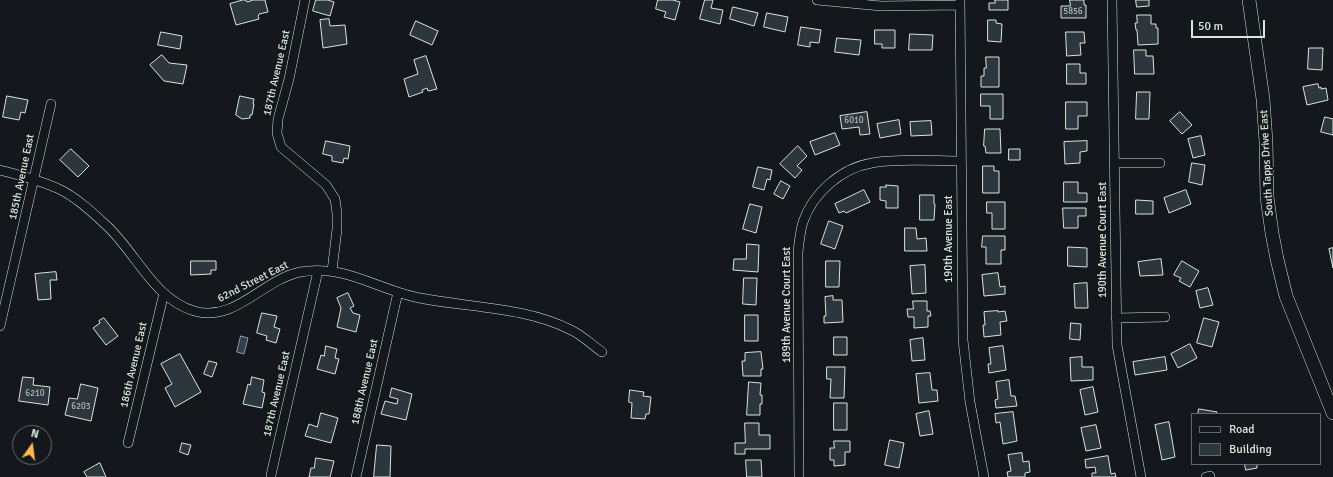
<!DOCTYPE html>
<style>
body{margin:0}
#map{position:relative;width:1333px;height:477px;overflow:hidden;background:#14181c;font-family:Signika,sans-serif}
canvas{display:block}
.legend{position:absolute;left:1191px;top:413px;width:130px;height:52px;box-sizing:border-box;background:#14181c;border:1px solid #626a69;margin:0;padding:5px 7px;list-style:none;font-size:12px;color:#d8e6dc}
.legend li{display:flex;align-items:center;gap:8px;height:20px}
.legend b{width:20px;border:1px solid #626a69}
.north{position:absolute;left:12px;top:425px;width:40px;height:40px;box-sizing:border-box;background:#14181c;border:1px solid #626a69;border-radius:50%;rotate:14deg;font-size:11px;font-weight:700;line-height:16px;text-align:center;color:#d8e6dc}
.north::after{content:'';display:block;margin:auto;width:14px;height:18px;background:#ffb74d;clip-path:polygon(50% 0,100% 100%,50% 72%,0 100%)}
.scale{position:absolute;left:1191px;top:20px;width:74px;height:18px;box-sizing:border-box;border:2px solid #d8e6dc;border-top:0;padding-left:5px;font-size:12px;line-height:14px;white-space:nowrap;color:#d8e6dc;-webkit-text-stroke:3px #14181c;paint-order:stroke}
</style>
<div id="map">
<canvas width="1333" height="477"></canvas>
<ul class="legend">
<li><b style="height:5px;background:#14181c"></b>Road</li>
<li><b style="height:11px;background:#2c363c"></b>Building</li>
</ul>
<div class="north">N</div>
<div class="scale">50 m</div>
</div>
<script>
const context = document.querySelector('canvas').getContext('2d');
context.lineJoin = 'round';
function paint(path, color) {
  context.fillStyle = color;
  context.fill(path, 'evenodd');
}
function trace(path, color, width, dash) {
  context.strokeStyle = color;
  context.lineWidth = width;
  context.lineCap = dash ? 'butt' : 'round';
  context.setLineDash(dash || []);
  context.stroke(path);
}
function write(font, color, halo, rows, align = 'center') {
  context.font = font + ' Signika,sans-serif';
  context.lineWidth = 3;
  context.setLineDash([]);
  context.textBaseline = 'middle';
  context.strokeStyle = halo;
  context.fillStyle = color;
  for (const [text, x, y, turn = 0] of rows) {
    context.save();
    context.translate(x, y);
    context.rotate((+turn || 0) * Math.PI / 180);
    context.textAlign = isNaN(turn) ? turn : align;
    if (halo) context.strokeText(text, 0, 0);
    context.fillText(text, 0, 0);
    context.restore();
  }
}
const water = new Path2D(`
 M241,336L248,338L244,354L237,352Z`);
const building = new Path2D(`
 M243,0H246L247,2L253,0H265L268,12L259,14V15L258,16L259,19L236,25L230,4Z
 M316,0H328L334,2L330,16L313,11Z
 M658,0H673L680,2L675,20L664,17L666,12L656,9Z
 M705,0H713L711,8L723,10L720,24L700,19Z
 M995,0H1008V10H989V3H995Z
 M1070,0H1084V5H1086V18H1061V6H1070Z
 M1136,0H1149V6L1137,7Z
 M733,7L758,13L754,26L730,19Z
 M767,13L788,17L785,32L764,27Z
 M1137,15H1151V24H1156V28H1158V44L1138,45L1137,30H1136L1135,23H1137Z
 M329,19L330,26L345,25L347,44L323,48L320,20Z
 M988,20H996V23L1002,24L1001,42L988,41Z
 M416,21L438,31L432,45L410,35Z
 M801,27L821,30L819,43L810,42V47L798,45Z
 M875,30H895V48H882V44H875Z
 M161,32L182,36L180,49L158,45Z
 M1066,32H1084L1085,43H1080L1081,55L1067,56Z
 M910,34L933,35L932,50H909Z
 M837,38L861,40L859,55L835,52Z
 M1309,48H1323L1322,70L1308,69Z
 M1134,50H1146V56H1153L1154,74H1135Z
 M162,55L169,63L187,65L183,84L164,81L150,65Z
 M426,56L437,89L428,91L427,88L422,90L423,92L409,97L404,79L418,74L414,60Z
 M986,57H999V87H981V76H984V68H986Z
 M1067,64H1080V73H1086V84H1067Z
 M1318,84L1319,88L1321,87V89L1326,88L1328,100L1307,105L1303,87Z
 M1137,92H1150L1149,119H1136Z
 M981,94H1003V119H990V106H981Z
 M7,96L28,100L25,113L21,112L19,120L3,117Z
 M240,96L254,99L253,104H254L252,115H250V118L242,119L236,115Z
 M1066,102H1087V116H1078V129H1066Z
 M867,112L870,134L860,135L859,127L842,129L840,116Z
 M1180,112L1192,125L1182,134L1170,121Z
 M1325,117L1333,119V135L1321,132Z
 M899,120L901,134L880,138L877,124Z
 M931,121L932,135L911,136L910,122Z
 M985,129H1000L1001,153H986L985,146H984Z
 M835,133L840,145L815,155L810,142Z
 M1201,136L1205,155L1193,158L1188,139Z
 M326,141L350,146L348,159L344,158L343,163L332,161V156L323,154Z
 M1087,141V151L1080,152V163L1065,164L1064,142Z
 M798,146L807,156L797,166L802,170L795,178L780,164Z
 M71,149L89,166L78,177L60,160Z
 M1009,149H1020V160H1009Z
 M1192,163L1205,165L1202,185L1189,182Z
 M983,166H994V171H999V193H983Z
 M758,167L772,170L770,180L767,179L764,190L753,187Z
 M781,181L790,186L783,199L774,194Z
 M1064,182H1078V193H1087V202H1064Z
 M886,185L898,186V208H886V201L880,200V187H886Z
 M864,190L870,202L846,213L844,211L839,213L835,204Z
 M1186,190L1191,204L1169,213L1164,198Z
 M920,195H934V204H935L934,220H920Z
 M1136,200L1153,201V214H1136Z
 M987,202H1005V229H992V213H987Z
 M750,204L762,207L756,233L743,229Z
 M1063,208H1086V216H1078V228H1064Z
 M829,221L843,226L835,249L821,244Z
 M905,228H916L917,239L926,238L927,251H905Z
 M983,236H1005V250H1001V264H986V247H982Z
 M747,244L759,245L758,272L733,270L734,259H746Z
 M1068,247L1087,248V267L1068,266Z
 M1333,248V268L1329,249Z
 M1161,259L1163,275L1140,276L1138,262Z
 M191,261H216V270H211V274L191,275Z
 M826,261H840L839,287H826Z
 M1182,261L1199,271L1190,287L1179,281L1181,278L1174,275Z
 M925,265L926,293L912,294L910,266Z
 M56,272L57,280H50L51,299L38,300L35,274Z
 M998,273L1000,287L1005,286V294L984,296L982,275Z
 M744,278H757L756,305L743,304Z
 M1087,283L1088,308H1075L1074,284Z
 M1208,288L1213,305L1200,308L1196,291Z
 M348,293L354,306L350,308L353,313L360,315L356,332L337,327L341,308L337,298Z
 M833,296V300H842L843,322L824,323V316H826L825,297Z
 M913,301H927V311H930L931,316H928V327L914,328V317H908L907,309H913Z
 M998,311V312L1005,311L1007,321L1000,322L1001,335L984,337L983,325H985L984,312Z
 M262,313L277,316L274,327L280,329L276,343L266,340L267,336L257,333Z
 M745,315H758V341H745Z
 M104,318L118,336L106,345L93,328L100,323L99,321Z
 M1204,318L1219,322L1212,347L1197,343Z
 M1071,323L1081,324L1080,340L1070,339Z
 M834,337H847V355H834Z
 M923,338L925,360L912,361L910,340Z
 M1190,344L1197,358L1178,368L1171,354Z
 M326,346L337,349L335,358L339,359L335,374L317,369L321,355L324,356Z
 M1003,346L1006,370L989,373L988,364H991L989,348Z
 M761,352L763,369H761V376H743L742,361H745V353Z
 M180,354L201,392L175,407L165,388L172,384L161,364Z
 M1082,357V367H1093V380L1071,381L1070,358Z
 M1165,357L1167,370L1135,375L1133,362Z
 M209,361L217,363L212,377L204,374Z
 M827,367H845L844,398H830L831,379H827Z
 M930,373L932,390H937L938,401L919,403L916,374Z
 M23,377L34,378L33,385L50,387L48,405L19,401Z
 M252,377L264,380L262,392L265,393L262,408L243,404L248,384L250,385Z
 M1009,380L1011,396H1015L1017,406L996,408L995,400L998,399L996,382Z
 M749,382L761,383L760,395H762V404H760V415H747Z
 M81,384L98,388L91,421L65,415L69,398L77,399Z
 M1093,387L1098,412L1085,415L1080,390Z
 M392,388L412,394L406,420L381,414L385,401L397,404L398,399L390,397Z
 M630,390L644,392L643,396L651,397L649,414H646L645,419L631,418L632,403L629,402Z
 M834,403H847V430H834Z
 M1199,409L1217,412L1216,414H1198Z
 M929,411L933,434L920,436L916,414Z
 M1013,412L1017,441L1003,444L1000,422L996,423L995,414Z
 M321,413L338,418L331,443L305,436L309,424L317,427Z
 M1169,422L1175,457L1162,460L1155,425Z
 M745,423H759V435H770V449H745V454H735V443H745Z
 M1096,425L1101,448L1086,451L1081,428Z
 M890,440L904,443L899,468L885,465Z
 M834,441H850V452H845V465L834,466V460H830V448H834Z
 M182,443L191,445L188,455L180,452Z
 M377,445L391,446L390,477H374Z
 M1022,453L1023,462L1029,461L1030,472L1025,473V477H1008L1007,472L1011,471L1008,455Z
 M1108,456L1111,474L1115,473L1116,477H1092V473H1096L1095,467L1086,468L1085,460Z
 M316,458L334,461L330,477H309L311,468H314Z
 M746,460H761L762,477H747Z
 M100,463L106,477H87L84,472Z
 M1245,464H1257V468L1246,470Z`);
const street = new Path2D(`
 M305,0L289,79L278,119L277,133L281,147L326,185L335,199L337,213V229L332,271
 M817,0L881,6L960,5
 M960,0L963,340L970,402L984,477
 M1112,0L1117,345L1141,477
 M1115,163H1160
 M0,170C19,175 40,180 59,189C76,197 93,213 107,226C136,253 154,299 194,311C235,323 262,280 300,272C343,264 375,288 415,297C467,308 523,306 571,330C582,335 592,345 602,352
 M1116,318L1165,317
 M0,326L51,104
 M128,443L164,293
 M271,475L318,271
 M356,477L398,292
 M799,477L798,252C799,242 800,232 803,222C813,193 841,168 872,163C898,158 934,161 961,161
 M1206,477L1210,476`);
const secondary = new Path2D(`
 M1249,0L1263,99L1266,142L1267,197L1272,233L1277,259L1286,296L1333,413`);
const numberNames = [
 ["5856",1073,12],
 ["6010",854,121],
 ["6210",35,394],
 ["6203",81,407]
];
const streetNames = [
 ["187th Avenue East",277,73,-77],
 ["South Tapps Drive East",1267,163,-93],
 ["185th Avenue East",22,177,-78],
 ["190th Avenue East",949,239,-90],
 ["190th Avenue Court East",1103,240,-90],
 ["62nd Street East",253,282,-27],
 ["189th Avenue Court East",787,305,-90],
 ["186th Avenue East",134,365,-77],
 ["188th Avenue East",365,382,-77],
 ["187th Avenue East",277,394,-77]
];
paint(water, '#2f3f4d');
trace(water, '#939e99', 1);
paint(building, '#2c363c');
trace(building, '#d8e6dc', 1);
trace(street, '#d8e6dc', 10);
trace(secondary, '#d8e6dc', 14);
trace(street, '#14181c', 9);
trace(secondary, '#14181c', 13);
write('9px', '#adbab4', null, numberNames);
write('11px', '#d8e6dc', '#14181c', streetNames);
</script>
